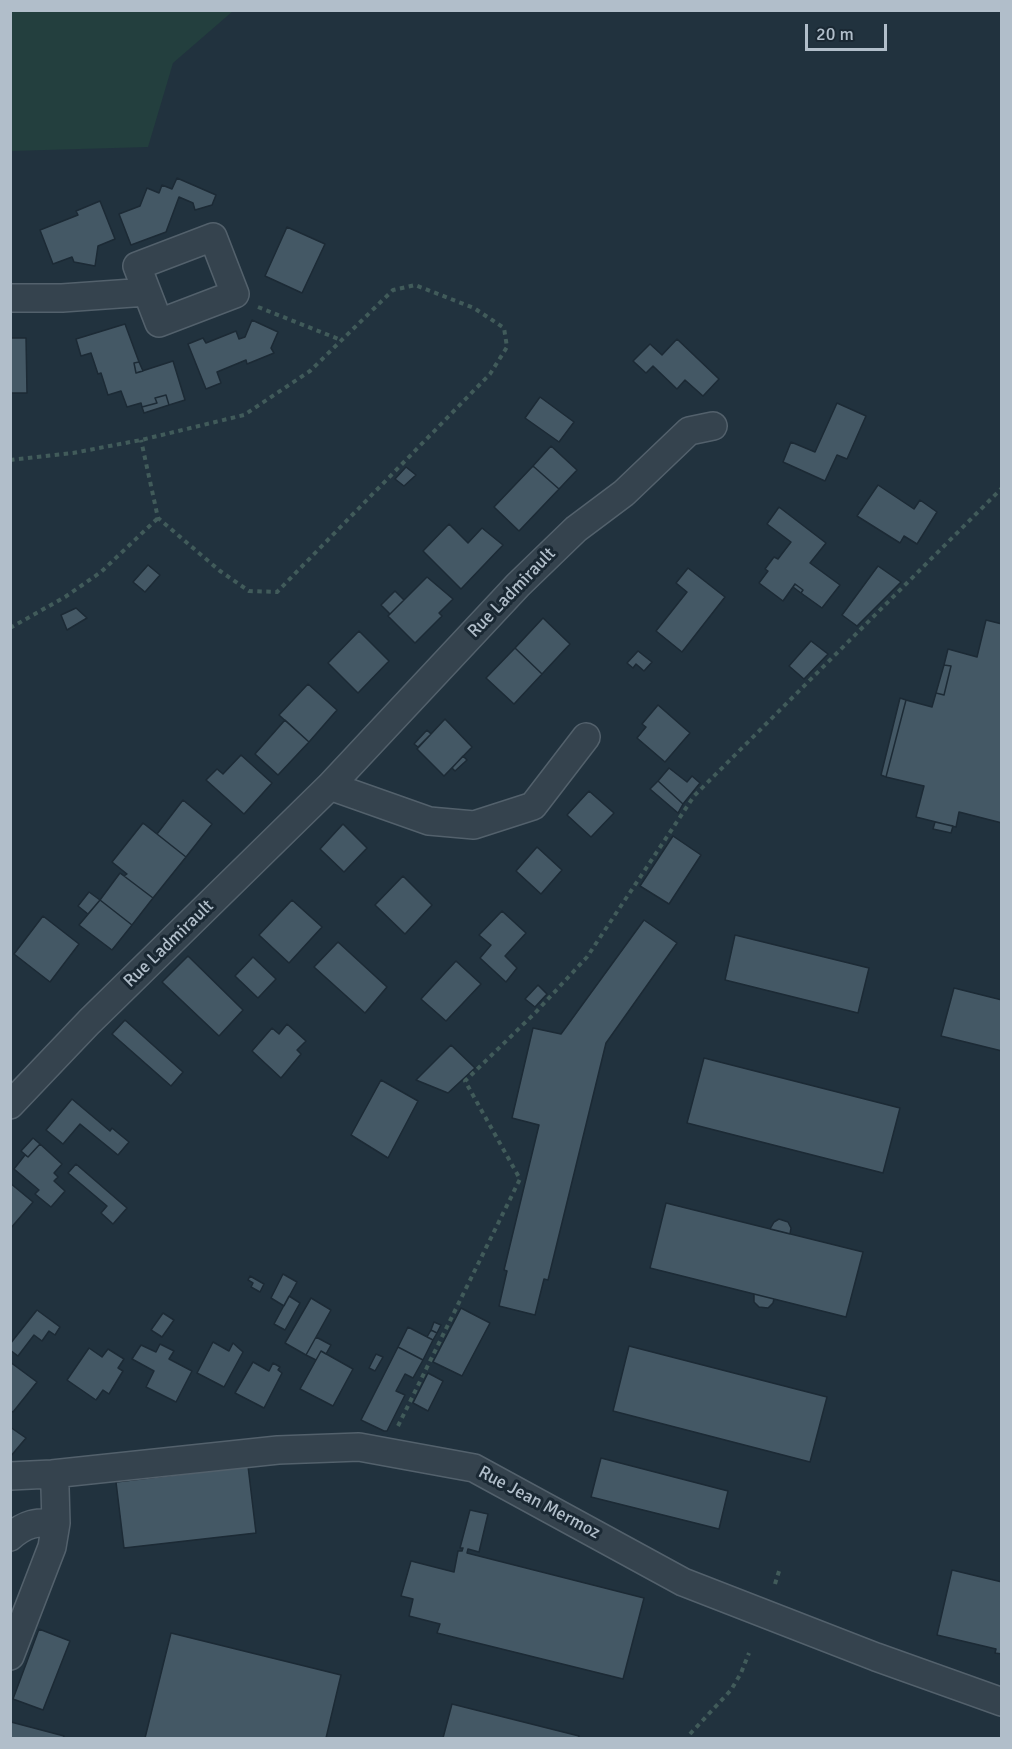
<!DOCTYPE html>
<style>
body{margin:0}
#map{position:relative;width:1012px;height:1749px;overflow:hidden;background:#21323e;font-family:Signika,sans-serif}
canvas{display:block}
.frame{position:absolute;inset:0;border:12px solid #b1beca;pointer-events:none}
.scale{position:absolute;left:805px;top:24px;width:82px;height:27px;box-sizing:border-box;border:3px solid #b1beca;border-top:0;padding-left:8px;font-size:18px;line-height:21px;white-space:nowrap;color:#b1beca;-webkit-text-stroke:4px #1a2833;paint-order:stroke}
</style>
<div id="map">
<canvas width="1012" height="1749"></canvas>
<div class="frame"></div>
<div class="scale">20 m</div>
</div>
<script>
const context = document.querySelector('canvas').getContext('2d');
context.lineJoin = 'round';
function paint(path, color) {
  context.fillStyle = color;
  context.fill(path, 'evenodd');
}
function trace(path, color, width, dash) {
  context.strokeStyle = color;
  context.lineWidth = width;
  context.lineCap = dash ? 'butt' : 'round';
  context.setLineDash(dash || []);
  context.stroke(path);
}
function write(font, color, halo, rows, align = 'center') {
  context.font = font + ' Signika,sans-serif';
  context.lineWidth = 6;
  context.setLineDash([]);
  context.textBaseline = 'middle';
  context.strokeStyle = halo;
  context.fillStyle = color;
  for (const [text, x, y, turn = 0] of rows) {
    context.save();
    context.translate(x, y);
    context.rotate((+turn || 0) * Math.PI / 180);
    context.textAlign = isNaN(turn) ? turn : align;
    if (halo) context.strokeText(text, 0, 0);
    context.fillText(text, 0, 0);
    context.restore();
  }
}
const green = new Path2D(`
 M10,11L11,10L233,11L173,63L148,147L11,151Z`);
const building = new Path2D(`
 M177,178L216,195L212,205L195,210L193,203L179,197L166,232L131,245L119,214L140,206L147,188L159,193L162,185L172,189Z
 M100,201L115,239L98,246L95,266L74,262L72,257L53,264L40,230L78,215L76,211Z
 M287,227L325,244L302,293L265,276Z
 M252,320L278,332L271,348L274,353L247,364L246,360L217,372L221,383L206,389L188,344L203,338L206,343L236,331L239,339L245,337Z
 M125,324L139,362L134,363L136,373L173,361L185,400L169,405L166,395L155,398L157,403L142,407L141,403L127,407L121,391L108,395L101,373L98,374L91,353L81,356L76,339Z
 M10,338H26L27,393H10Z
 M677,339L719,379L703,396L685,380L677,389L653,366L646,373L633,361L650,344L662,355Z
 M139,362L143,371L136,373L134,363Z
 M166,395L169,405L144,413L142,407L157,403L155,398Z
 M540,397L574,422L559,442L525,418Z
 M837,403L866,416L847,459L837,455L825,481L783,462L791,442L815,452Z
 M551,446L577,470L559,489L533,466Z
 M533,466L559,489L519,531L494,507Z
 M406,467L416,475L404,486L395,479Z
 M878,485L914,509L920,500L937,512L917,544L904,536L900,543L857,516Z
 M779,507L826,543L810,563L840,585L822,608L801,593L803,590L795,584L783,601L759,583L768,571L765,569L774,557L778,559L791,542L767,524Z
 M449,524L468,543L482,528L503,545L461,589L423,551Z
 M148,565L160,575L145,592L133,582Z
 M878,566L901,582L857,626L842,615Z
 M688,568L725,597L682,652L656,631L687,592L676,583Z
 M427,577L453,599L439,613L442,616L415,643L388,616Z
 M795,584L803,590L801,593L793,587Z
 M395,591L404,600L390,614L381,605Z
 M76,608L87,618L67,630L61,615Z
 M543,618L570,644L542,674L515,648Z
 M986,620L1002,624V823L959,812L956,827L916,817L924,786L886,777L906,700L932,707L936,693L944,695L951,666L944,665L948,649L977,657Z
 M359,631L389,661L358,693L328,663Z
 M811,641L828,654L804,679L789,666Z
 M515,648L542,674L514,704L486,678Z
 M638,651L652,662L644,671L636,664L633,668L627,663Z
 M944,665L951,666L944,695L936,693Z
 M308,684L337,710L309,742L279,715Z
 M900,698L906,700L886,777L881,775Z
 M658,705L690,733L665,762L637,738L646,727L642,724Z
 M445,719L472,747L444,776L417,749Z
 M285,720L309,742L278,775L255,754Z
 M427,730L431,734L418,747L414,744Z
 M241,755L272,783L244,814L206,780L217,769L223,774Z
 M463,756L467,760L455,771L452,768Z
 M669,768L687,782L692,776L700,783L683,804L658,781Z
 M658,781L683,804L678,813L650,789Z
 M589,791L614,813L591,837L567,815Z
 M183,800L212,824L186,857L157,834Z
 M935,822L953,826L951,833L933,829Z
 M143,823L186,857L153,898L124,876L127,874L112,862Z
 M343,824L367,848L344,872L320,849Z
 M673,836L701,855L669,904L640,886Z
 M537,847L562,870L541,894L516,871Z
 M120,873L153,898L132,925L100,900Z
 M403,876L432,905L405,934L375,905Z
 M89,892L100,900L88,914L78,906Z
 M100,900L132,925L112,950L79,925Z
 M292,900L322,927L289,963L259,935Z
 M502,911L526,933L505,956L517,968L506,982L480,958L491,945L479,935Z
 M43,916L79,944L50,982L14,954Z
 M644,920L677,943L606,1043L548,1280L544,1279L535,1315L499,1306L507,1271L504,1270L539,1125L512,1118L533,1028L561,1034Z
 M735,935L869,968L858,1013L725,980Z
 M338,942L387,987L365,1013L314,967Z
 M188,956L243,1010L219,1036L162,982Z
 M253,957L276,979L258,998L235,976Z
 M456,961L481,984L446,1021L421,999Z
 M538,985L547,994L535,1007L525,999Z
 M954,988L1002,1000V1051L941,1036Z
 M125,1020L183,1072L171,1086L112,1034Z
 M287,1024L306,1041L297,1050L301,1054L281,1078L252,1051L272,1028L279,1034Z
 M451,1045L475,1068L448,1093L416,1080Z
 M704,1058L900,1108L883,1173L687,1123Z
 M381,1080L418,1101L388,1158L351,1135Z
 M72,1099L110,1131L112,1128L129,1142L118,1155L80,1124L63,1144L46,1130Z
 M33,1138L40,1144L28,1157L21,1151Z
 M40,1144L62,1164L54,1173L58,1177L54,1181L65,1191L51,1207L35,1194L39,1190L14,1169L25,1155L28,1157Z
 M76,1164L127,1208L113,1224L101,1213L107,1206L68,1173Z
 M10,1183L33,1202L10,1229Z
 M666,1203L863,1252L846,1317L650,1268Z
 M779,1219L788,1222L791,1228L790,1234L770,1229L774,1222Z
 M283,1274L297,1282L284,1306L271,1298Z
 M250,1276L264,1284L260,1292L251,1287L253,1283L248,1280Z
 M754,1294L774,1299L773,1303L768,1308L759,1307L754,1302Z
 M289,1296L300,1303L285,1330L274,1324Z
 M311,1298L331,1310L306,1355L285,1343Z
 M461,1308L490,1323L462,1376L433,1362Z
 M37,1310L60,1327L55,1335L49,1331L42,1341L34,1335L18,1356L10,1350V1344Z
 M163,1313L174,1320L162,1337L151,1330Z
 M434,1322L441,1325L437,1333L431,1330Z
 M408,1327L433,1340L423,1360L398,1347Z
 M431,1330L437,1333L433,1340L427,1337Z
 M316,1337L331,1345L326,1354L321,1351L316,1360L306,1355Z
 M213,1342L229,1351L233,1343L243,1352L224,1387L197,1373Z
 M160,1344L174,1351L169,1359L192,1371L176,1402L146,1387L154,1371L132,1359L141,1345L156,1352Z
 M629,1346L827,1397L810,1462L613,1411Z
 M398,1347L423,1360L413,1378L405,1374L396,1391L405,1395L387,1431H384L361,1420Z
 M89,1348L102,1357L108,1349L124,1359L118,1368L123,1371L109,1394L103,1390L96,1400L67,1380Z
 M321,1351L353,1369L333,1406L300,1389Z
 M376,1354L383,1357L375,1371L369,1368Z
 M10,1362L37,1382L13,1412L10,1410Z
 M253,1362L269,1371L273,1363L280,1367L278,1370L282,1373L264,1408L235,1393Z
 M428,1373L443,1381L428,1411L413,1403Z
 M10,1427L26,1438L10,1457Z
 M601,1458L728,1491L719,1529L591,1497Z
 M248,1466L256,1533L124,1548L116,1482Z
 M470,1510L488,1514L479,1552L468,1549L467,1553L644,1598L623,1679L437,1633L440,1624L409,1616L413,1599L401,1596L411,1561L454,1572L458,1551H462L463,1548H460Z
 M952,1570L1002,1582V1654L995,1653L996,1649L937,1635Z
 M39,1629L70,1641L43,1710L13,1699Z
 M171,1633L341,1675L326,1738H145Z
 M452,1704L579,1736L578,1738H443Z
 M11,1722L64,1736L63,1738H10Z`);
const path = new Path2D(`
 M258,307L341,340
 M10,460L73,453L141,440L244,415L310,371L393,290L415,285L474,308L504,328L507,347L490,374L277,592L249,591L220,571L158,518L141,440
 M10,628L65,597L101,572L158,518
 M398,1426L520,1179L465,1081L535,1013L587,957L694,796L1002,488
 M775,1584L780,1568
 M690,1734L731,1690L741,1673L749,1653`);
const minor = new Path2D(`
 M213,237L235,294L159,323L137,266Z
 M10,298H62L147,292
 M330,786L429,821L474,825L533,806L586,737
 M10,1105L89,1022L330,786L518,585L576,529L624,493L689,431L713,426
 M10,1476L52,1474L278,1450L359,1447L474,1468L683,1582L876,1657L1002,1702
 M10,1537C26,1523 36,1522 56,1523
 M10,1656L52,1547L56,1523L55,1488L52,1474`);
const streetNames = [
 ["Rue Ladmirault",512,593,-46],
 ["Rue Ladmirault",169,944,-44],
 ["Rue Jean Mermoz",539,1503,28]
];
paint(green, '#233f3e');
paint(building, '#445865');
trace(building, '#1c2a35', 1.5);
trace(minor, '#53616c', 30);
trace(path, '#415b5a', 4, [4.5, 4.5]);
trace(minor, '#35434e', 27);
write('18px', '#b1beca', '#1a2833', streetNames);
</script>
